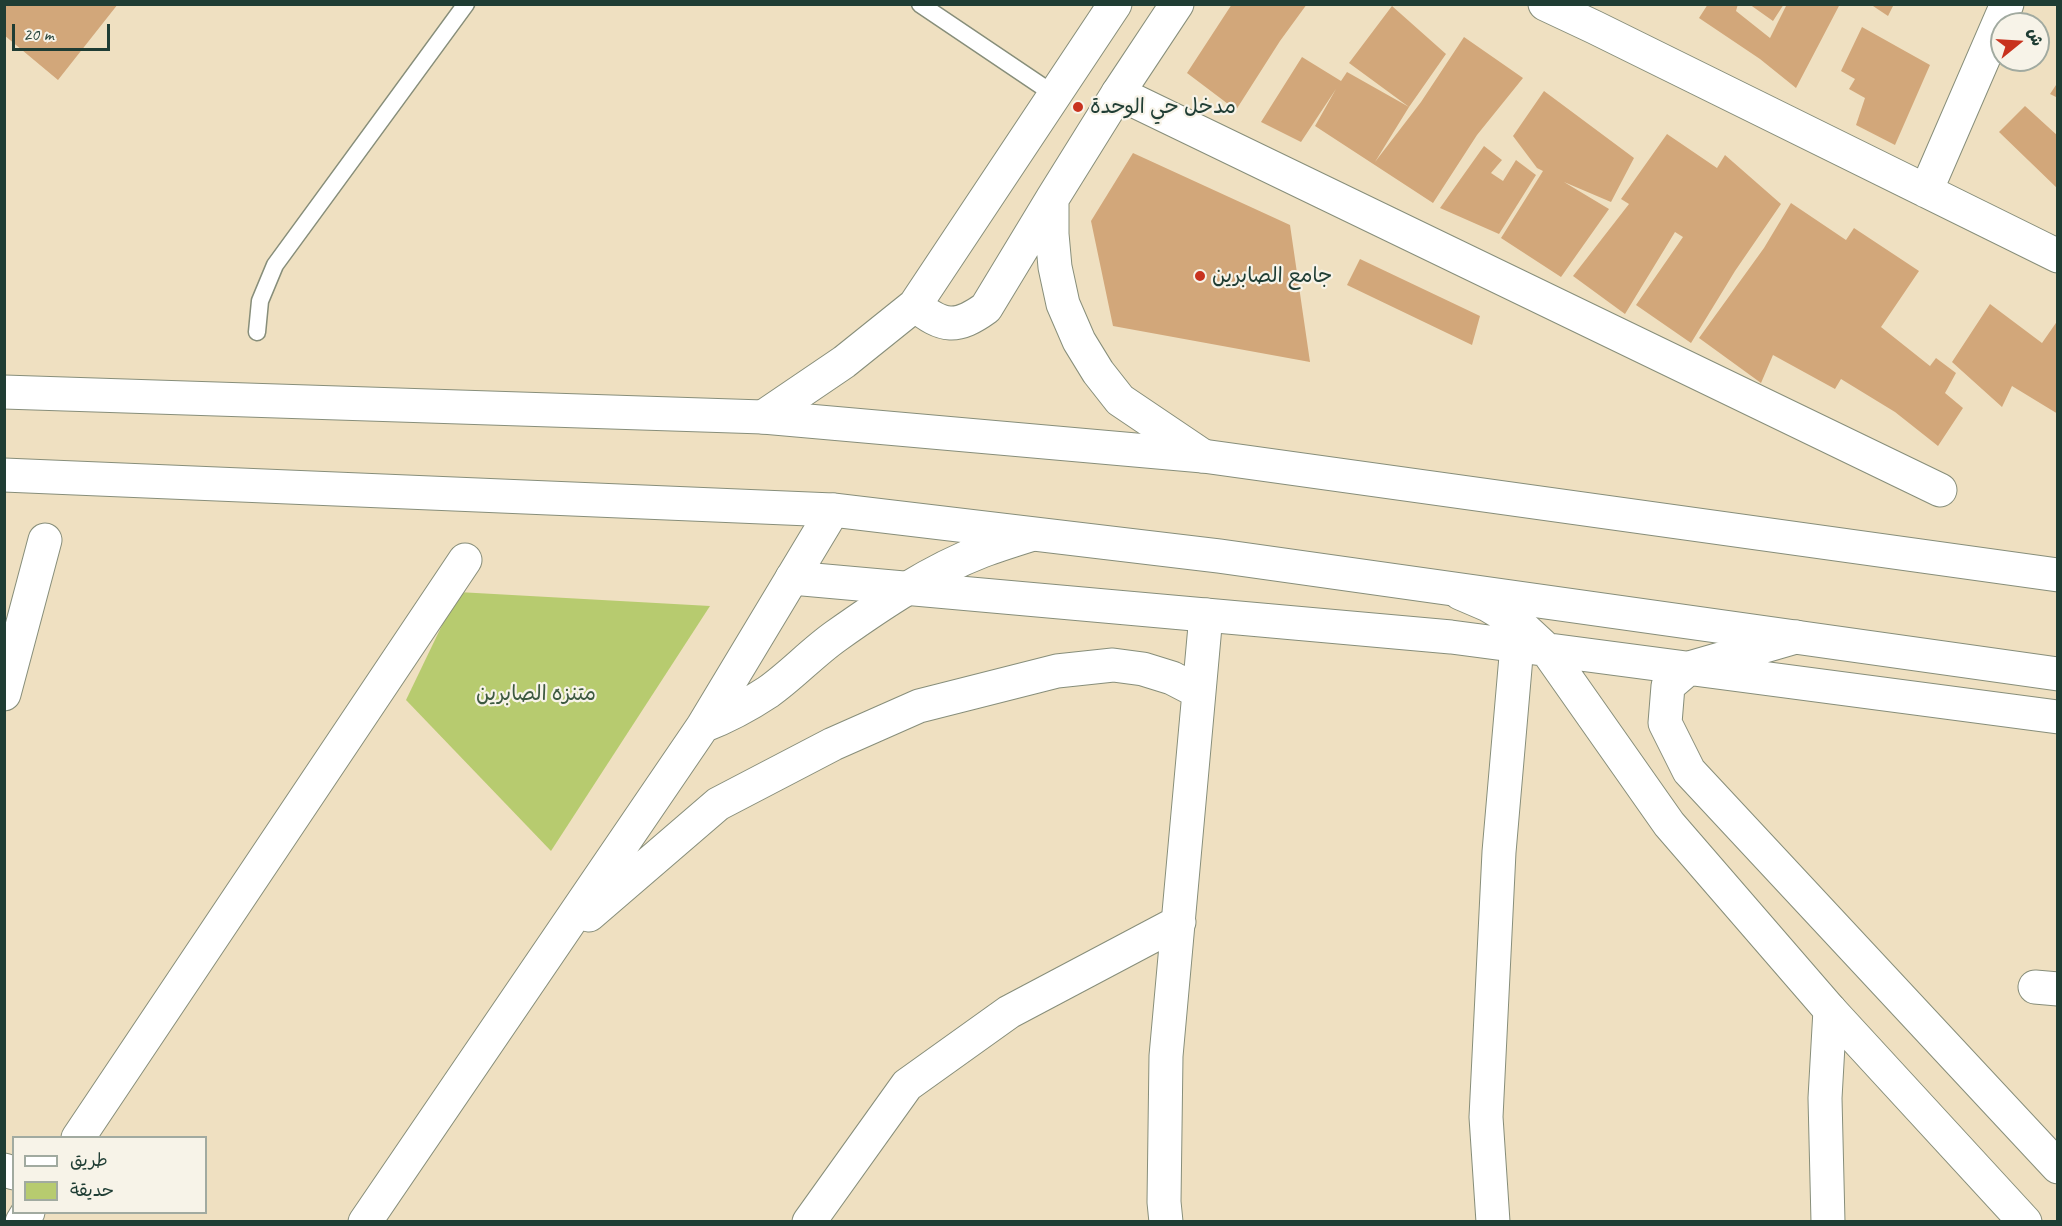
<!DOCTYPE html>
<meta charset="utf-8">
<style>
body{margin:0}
#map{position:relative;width:2062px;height:1226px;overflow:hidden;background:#efe0c1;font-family:Caveat,"Playpen Sans Arabic",sans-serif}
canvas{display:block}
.frame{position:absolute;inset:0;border:6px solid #1f3d34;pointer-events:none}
.legend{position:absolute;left:12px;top:1136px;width:195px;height:78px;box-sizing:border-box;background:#f7f3e8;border:2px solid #a1aaa0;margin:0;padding:8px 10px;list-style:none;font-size:18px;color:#1f3d34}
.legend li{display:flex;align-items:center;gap:12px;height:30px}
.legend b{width:30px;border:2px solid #a1aaa0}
.north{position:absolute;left:1990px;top:12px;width:60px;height:60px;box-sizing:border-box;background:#f7f3e8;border:2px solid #a1aaa0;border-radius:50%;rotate:72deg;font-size:16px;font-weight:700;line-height:24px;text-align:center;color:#1f3d34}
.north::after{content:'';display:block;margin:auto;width:21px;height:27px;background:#c8321e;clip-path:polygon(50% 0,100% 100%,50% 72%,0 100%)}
.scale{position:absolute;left:12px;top:24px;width:98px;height:27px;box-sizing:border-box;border:3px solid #1f3d34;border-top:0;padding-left:8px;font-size:18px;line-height:21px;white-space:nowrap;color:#1f3d34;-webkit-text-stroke:4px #f7f3e8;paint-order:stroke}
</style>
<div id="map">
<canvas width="2062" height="1226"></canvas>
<div class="frame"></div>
<ul class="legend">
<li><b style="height:8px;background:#fff"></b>طريق</li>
<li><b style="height:16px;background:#b7cb6f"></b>حديقة</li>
</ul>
<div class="north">ش</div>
<div class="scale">20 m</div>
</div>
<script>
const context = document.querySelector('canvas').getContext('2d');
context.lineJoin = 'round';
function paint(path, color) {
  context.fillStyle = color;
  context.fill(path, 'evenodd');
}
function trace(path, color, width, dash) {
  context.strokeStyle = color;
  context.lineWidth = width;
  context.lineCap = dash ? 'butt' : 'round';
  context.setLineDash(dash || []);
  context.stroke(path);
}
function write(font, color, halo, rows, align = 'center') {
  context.font = font + ' Caveat,"Playpen Sans Arabic",sans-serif';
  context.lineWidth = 4.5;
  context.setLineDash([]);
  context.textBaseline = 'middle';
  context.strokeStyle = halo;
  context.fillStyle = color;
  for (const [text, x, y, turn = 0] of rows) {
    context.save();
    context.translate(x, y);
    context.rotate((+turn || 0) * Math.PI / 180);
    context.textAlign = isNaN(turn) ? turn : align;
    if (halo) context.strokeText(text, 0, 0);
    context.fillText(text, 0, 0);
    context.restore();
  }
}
const green = new Path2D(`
 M458,592L710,606L551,851L406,700Z`);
const building = new Path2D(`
 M4,4H118L58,80L4,35Z
 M1232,4H1307L1280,41L1236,110L1187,73Z
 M1708,4H1738L1736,11L1770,38L1787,4H1840L1796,88L1760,59L1699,18Z
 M1749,4H1784L1773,21Z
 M1870,4H1894L1888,16Z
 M1392,6L1446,54L1409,107L1375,162L1421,102L1464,37L1523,78L1477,135L1433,203L1315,126L1336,89L1301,142L1261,122L1302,57L1341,81L1347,72L1409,107L1349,63Z
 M1862,27L1930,65L1895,145L1856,125L1865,98L1849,89L1855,79L1841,71Z
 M2058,82V98L2050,94Z
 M1544,91L1634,158L1611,202L1564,182L1609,209L1561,277L1501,238L1543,171L1537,168L1513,136Z
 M2025,106L2058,136V189L1999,132Z
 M1667,134L1717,168L1725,155L1781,204L1735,271L1691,343L1636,305L1683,237L1675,232L1625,314L1573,276L1629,204L1621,199Z
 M1484,146L1502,160L1491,173L1503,181L1516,160L1536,175L1499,234L1440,208Z
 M1133,153L1290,225L1310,362L1113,326L1091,221Z
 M1791,203L1846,240L1854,228L1919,271L1881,327L1930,366L1936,358L1956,373L1945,393L1963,408L1938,446L1895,412L1841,379L1835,389L1773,355L1761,383L1699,338L1764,248Z
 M1360,259L1480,316L1472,345L1347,285Z
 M1990,304L2042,343L2058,320V414L2012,386L2002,407L1952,362Z`);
const lane = new Path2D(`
 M920,4L1055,95
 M257,332L260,301L275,265L466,4`);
const street = new Path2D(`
 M1545,4L1594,27L2058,256
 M1118,93L1940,490
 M1926,191L2007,4
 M4,694L45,540
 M703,726C726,717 747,706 768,692C792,675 812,653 836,636C881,604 930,571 982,551C998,545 1014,540 1030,535
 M589,915L718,804L833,744L919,706L1057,671L1113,665L1143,669L1172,678L1199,692
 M2035,987L2058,989
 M78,1138L465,560
 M4,1170L14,1173
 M22,1222L28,1212
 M365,1222L703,726L833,510
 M809,1222L907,1085L1009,1012L1179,922
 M1166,1222L1164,1202L1166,1056L1206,615
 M1493,1222L1486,1117L1499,852L1517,645
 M1828,1222L1825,1098L1830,1010`);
const secondary = new Path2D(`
 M792,578L1451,637L2058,717
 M1460,593L1488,605L1518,623L1546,649L1669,824L1830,1010L2025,1222
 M1796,637L1689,668L1668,686L1665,723L1689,771L2058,1167`);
const primary = new Path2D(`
 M1177,4L1118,93L1052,199V234L1055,267L1063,304L1079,341L1098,372L1120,400L1203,456
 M915,305C943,328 957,329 986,308L1052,199
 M763,417L844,362L915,305L1115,4`);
const highway = new Path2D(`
 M4,392L763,417L1203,456L2058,575
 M4,475L833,510L1219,556L2058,674`);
const markers = [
 [1078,107,6,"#c8321e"],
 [1200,276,6,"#c8321e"]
];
const poiNames = [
 ["مدخل حي الوحدة",1090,107],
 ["جامع الصابرين",1212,276]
];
const parkNames = [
 ["متنزه الصابرين",536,694]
];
paint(green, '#b7cb6f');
paint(building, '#d2a77a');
trace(lane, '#878e7a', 19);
trace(street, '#878e7a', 35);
trace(secondary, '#878e7a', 35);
trace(primary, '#878e7a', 35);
trace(highway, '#878e7a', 35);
trace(lane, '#fff', 16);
trace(street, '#fff', 33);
trace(secondary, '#fff', 33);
trace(primary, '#fff', 33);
trace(highway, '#fff', 33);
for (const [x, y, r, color] of markers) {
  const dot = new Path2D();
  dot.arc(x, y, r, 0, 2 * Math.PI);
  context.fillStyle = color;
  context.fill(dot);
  trace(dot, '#f7f3e8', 2);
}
write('21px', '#1f3d34', '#f7f3e8', poiNames, 'left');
write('21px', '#3d5940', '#f7f3e8', parkNames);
</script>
